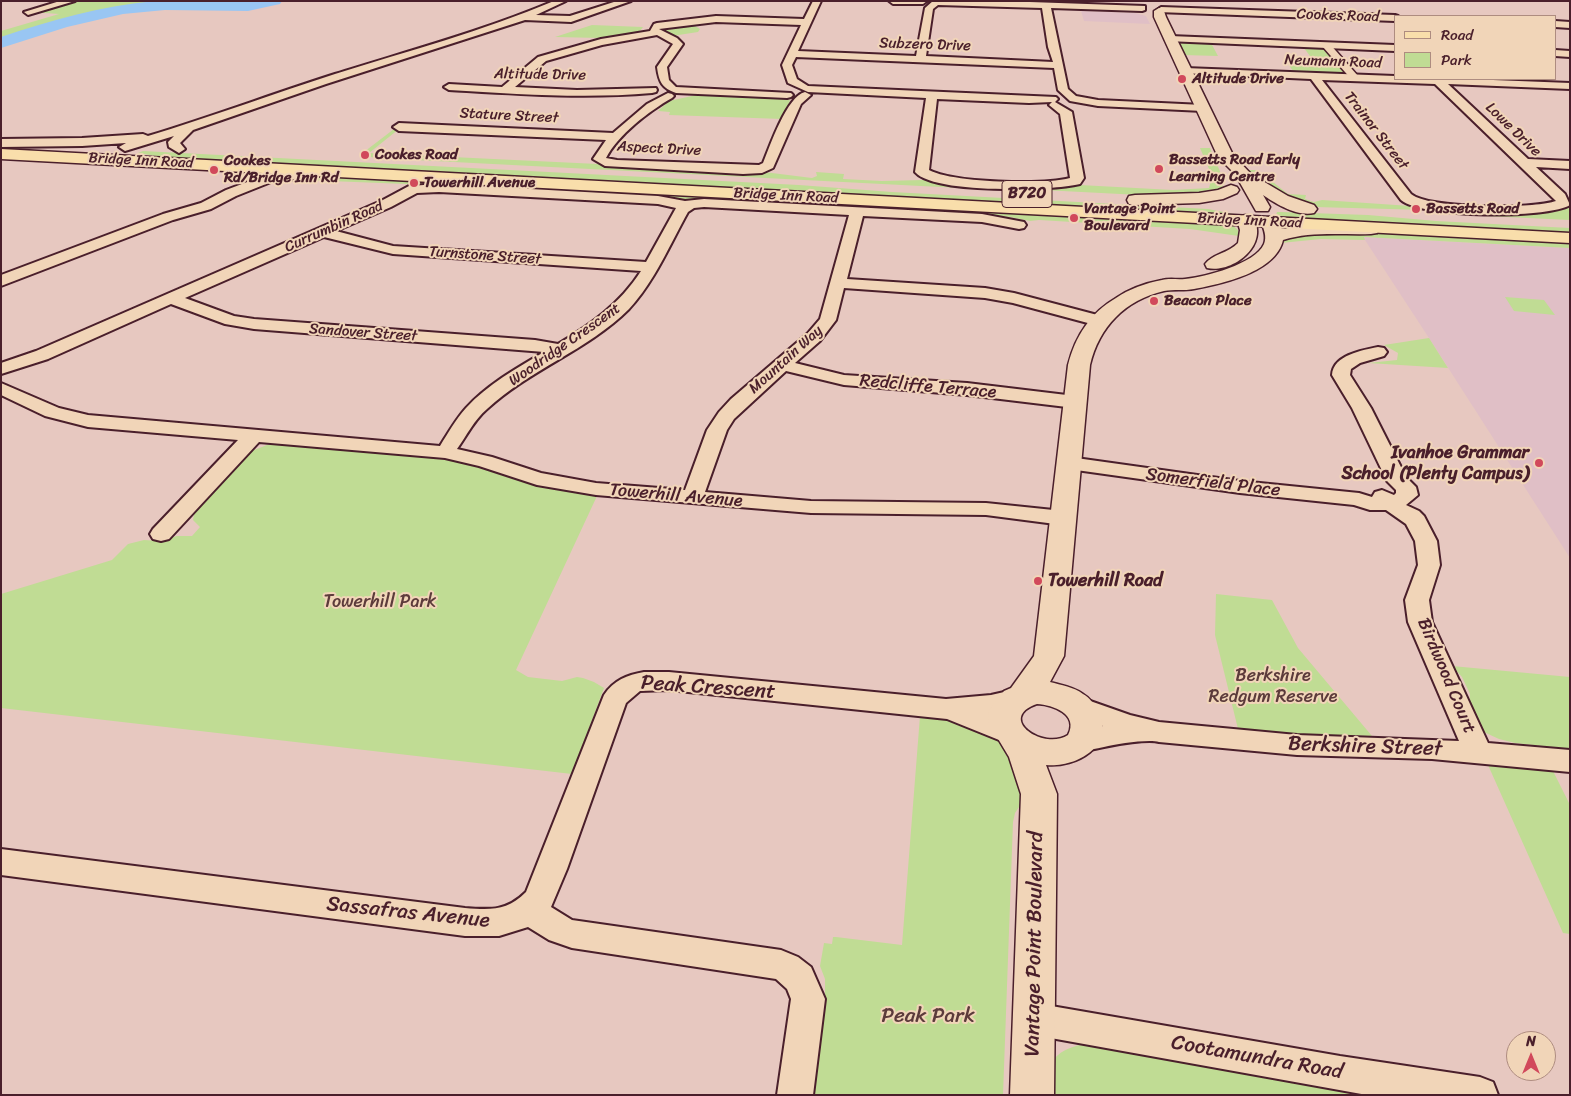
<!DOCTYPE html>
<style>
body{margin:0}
#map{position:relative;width:1571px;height:1096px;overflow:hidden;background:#e7c8c0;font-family:Sriracha,sans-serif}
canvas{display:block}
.frame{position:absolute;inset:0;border:2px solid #4a1f2b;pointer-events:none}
.legend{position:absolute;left:1394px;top:15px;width:162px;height:65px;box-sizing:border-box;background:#f1d5b8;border:1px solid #ae8c80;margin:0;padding:6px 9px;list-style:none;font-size:15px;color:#4a1f2b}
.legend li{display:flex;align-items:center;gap:10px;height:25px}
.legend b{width:25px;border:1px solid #ae8c80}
.north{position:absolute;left:1506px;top:1031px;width:50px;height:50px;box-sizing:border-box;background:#f1d5b8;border:1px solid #ae8c80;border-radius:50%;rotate:0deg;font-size:14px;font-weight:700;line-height:20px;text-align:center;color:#4a1f2b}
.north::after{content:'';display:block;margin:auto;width:18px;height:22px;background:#d1495b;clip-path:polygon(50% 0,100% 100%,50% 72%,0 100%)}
</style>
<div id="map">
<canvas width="1571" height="1096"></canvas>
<div class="frame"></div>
<ul class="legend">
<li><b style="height:6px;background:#f9deab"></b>Road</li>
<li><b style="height:14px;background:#c0dc94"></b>Park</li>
</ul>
<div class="north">N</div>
</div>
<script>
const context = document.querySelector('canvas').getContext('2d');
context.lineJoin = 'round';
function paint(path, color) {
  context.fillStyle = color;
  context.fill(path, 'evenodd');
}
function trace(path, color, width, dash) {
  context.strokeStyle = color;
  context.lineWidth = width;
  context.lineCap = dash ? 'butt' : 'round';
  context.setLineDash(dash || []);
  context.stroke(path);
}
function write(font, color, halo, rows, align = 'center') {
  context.font = font + ' Sriracha,sans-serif';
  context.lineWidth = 4;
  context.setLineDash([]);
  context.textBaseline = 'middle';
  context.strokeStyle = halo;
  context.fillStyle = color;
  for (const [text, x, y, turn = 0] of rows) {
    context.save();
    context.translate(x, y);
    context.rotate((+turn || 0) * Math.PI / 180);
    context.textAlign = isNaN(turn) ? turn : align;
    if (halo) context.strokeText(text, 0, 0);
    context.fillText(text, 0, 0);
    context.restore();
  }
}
const built = new Path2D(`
 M1081,11L1135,13L1146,16L1150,24L1084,21Z
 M1363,237L1570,248V558L1429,338Z`);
const green = new Path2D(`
 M76,1H163L80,17L1,42V31L59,14L30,12Z
 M690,23L700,29L698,32L672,36L658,30L659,28Z
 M592,25L643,27L639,32L601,38L555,37Z
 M1180,41H1210L1218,56L1183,55L1177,42Z
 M1304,48H1324L1346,74L1294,72L1284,59L1313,60Z
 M701,94L786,96L790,101L782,119L669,115L670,112L658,111L669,101Z
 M394,129H399L369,153L764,172L812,178L817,176L816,172L844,174L843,179L882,181L923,180L935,182L1062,187L1080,185L1173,190L1209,188L1212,176L1200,148H1210L1225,183L1220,190L1205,194L1140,195L1023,189L960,188L376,158L360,155Z
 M143,151L799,185L892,192L1208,209L1234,214L491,177L432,172L162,157L138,153Z
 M1248,170H1258L1288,194L1306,195L1305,199L1314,202L1322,200L1514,213L1550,211L1570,207V220L1463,215L1426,210L1315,207C1294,204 1262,186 1248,170Z
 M308,175L395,180L406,182H452L1036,212L1065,216L1131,217L1232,225L1238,230L1239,236L1190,229L1039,220L1030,221L1010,217L699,200L682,201L432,185L277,179Z
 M1281,212L1368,215L1436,221L1570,228V233L1294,218L1276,215L1277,212Z
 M1361,232L1485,239L1570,241V248L1364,237L1365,240L1321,239L1281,243L1283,239L1306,234Z
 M1505,297L1544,300L1555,315L1514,311Z
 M1429,338L1448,368L1368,363L1397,360L1398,353L1384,345Z
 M267,445H277L448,459L472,464L537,486L597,496L516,670L528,677L562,681L577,677L583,678L594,682L604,688L572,774L1,708V594L112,560L128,544L144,540L160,541L177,536H192L200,527L193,520L195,510L249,452Z
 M1216,594L1272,600L1298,648L1372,736L1293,734L1238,729L1215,635Z
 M1452,666L1570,677V749L1515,743L1499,739L1486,733L1481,729L1469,708L1470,694L1462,677Z
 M920,716L953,720L996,736L1022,771L1021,804L1015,813L1013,822L1003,1095H813L825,1001V979L820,966L824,943L832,944L833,937H836L902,945Z
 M1488,765L1553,771L1570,805V934L1563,933Z
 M1079,1045L1098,1047L1350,1091L1351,1095H1053V1061C1058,1052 1069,1048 1079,1045Z`);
const river = new Path2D(`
 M155,1H282L280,4L248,11L165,10L123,14L67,27L1,48V37C51,20 102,6 155,1Z`);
const pedestrian = new Path2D(`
 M1323,43H1329L1358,76V80H1352L1323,47Z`);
const minor = new Path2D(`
 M60,1H75L28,15L24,12Z
 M554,1H566L536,15L570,16L617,1H631L571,22L525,20L326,84L193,130L180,143L185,149L179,153L169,147L168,142L174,136L125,151L119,147L126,143L82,146L1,147V139L82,138L143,134L148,136C211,117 272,94 335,74C408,51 483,31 554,1Z
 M813,1H821L798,51L916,56L925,8L933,1H1001L1145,6V10L1142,11L1051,8L1068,89L1076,96L1098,100L1203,105L1209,108L1203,111L1098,106L1070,101L1058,90L1054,68L796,57L792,65L797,79L808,86L1056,97L1058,99L1055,102L1072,112L1084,178L1080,184C1052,191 933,194 915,172L926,98L808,92L788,83L782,65L801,25L716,22L659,29L677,38L683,44L667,67L669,80L676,87L791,93L793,95L791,97L787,98L676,93C662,88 659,82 657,67L673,44L657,35L602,45L546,61L515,87L577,90L656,88L657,90L656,92L652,93C584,99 517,94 449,90L444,87L449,84L502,87L538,57L601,39L650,31L654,24L657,23L716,16L804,19ZM938,5L1042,8L1048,47L1053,62L926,56L933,9ZM937,99L1029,103L1052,102L1049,105L1060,114L1070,178C1043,185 953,183 929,170Z
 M889,1H927L923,4H893Z
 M1161,7L1395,15L1398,16H1395V21L1158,12L1157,10Z
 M1555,21L1570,22V28L1555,27Z
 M1170,36L1395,45V51L1167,41L1165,39Z
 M1555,50L1570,51V57L1555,56Z
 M1185,68L1395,76V79H1467L1570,83V89L1448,84L1528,159L1570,161V169L1536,167L1565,194L1570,205C1547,219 1421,218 1401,200L1311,79L1181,73L1180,71L1181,69ZM1322,80L1435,84L1556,201C1533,209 1428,209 1411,194Z
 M805,92L811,95L801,104L773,168L762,173L743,174L605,166L593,159L606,140L399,131L393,127L399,123L613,133L647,104L668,93L672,94L674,96L672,98C649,111 618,135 606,158L617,160L759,165L763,163C770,146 787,96 805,92Z
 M320,168L327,172L325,175L271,182L236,196L211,209L173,220L1,286V275L163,214L201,203L226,190L263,176Z
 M439,184L658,196L685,201L704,199L982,214L1024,222L1026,225L1024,228L1019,229L982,222L863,216L847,279L985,288L1014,293L1105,317L1107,321L1105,325L1099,326L1013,303L985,298L844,288L836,320L820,341L795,363L844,375L967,383L1075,396L1082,398L1084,402L1082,406L1075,408L967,395L844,385L786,371L734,419L727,430L705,492L811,501L986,503L1063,511L1071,513L1074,518L1071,523L1063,525L986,515L811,513L596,495L537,485L479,466L445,458L259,442L169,539L161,541L153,539L150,534L153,529L238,440L88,427L45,416L1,395V383L59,408L88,415L440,446C448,433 456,419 466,408C488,384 517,368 544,352L254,329L225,324L171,304L48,359L1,374V363L36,351L381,201L409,186ZM439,192L658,204L676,208L646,262L393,246L336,231L391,207L417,193ZM704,207L849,215L820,319L808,333L731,399L719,412L707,430L685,490L596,483L541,473L492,457L457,449C467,435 474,420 487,409C529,370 588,350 629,309C655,281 670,244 688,212L694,208ZM324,237L393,254L641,271C620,304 590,325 558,344L535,340L254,319L234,316L185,298Z
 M1378,347L1384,348L1387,352L1384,356L1360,363L1351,369L1350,375L1371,408L1406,477L1416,487L1418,495L1406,505L1419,511L1424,516L1437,541L1440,565L1429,600L1432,622L1488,743L1570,750V772L1432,759L1297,755L1159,742C1148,739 1117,744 1104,747C1092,749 1084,753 1072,749L1068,742L1072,735L1103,726L1067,713L1063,706L1067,699L1076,696L1130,715L1159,722L1297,735L1459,741L1408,622L1405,600L1418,565L1415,541L1406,524L1386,510H1370L1354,505L1240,493L1069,469L1062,467L1059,463L1062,459L1069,457L1240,481L1359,493L1372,497L1375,492L1382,490L1394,495L1396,493V490L1387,481L1352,408L1332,375C1333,355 1363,350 1378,347Z
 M644,672H669L946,699L991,695L1013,690L1022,692L1026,699L1022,706L991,715L1019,727L1023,734L1019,741L1009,744L947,719L669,690L640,691L626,703L567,869L551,907L572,920L781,950L798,957L811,967L825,999L813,1095H777L791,999L787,989L776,979L572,948L549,940L528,927L499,936H465L1,875V849L465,908C491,910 507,911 526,892L604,695C614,680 627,675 644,672Z
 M1034,1003L1340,1056L1480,1077L1493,1082L1498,1095H1367L1034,1035L1022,1030L1017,1019L1022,1008Z`);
const tertiary = new Path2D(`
 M1159,8L1164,11L1166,17L1233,155L1251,174L1288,196L1314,205L1317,209L1314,213C1298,217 1276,204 1263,195L1270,207L1268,211H1256L1235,174L1218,157L1154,17V11Z
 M1231,185L1237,187L1239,190L1237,193L1223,199L1199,203L1135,205L1129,204L1127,200L1129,196L1135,195L1199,193L1218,190Z
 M1246,215L1252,216C1271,244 1233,274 1207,268L1205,264C1212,254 1229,253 1238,243L1240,230L1237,220L1240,216Z
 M1270,217L1276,218L1282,229L1309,225L1371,224L1377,225L1380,229L1377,233L1371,234C1342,235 1311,231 1283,240C1276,272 1222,284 1194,289C1184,291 1174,289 1164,291C1125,300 1099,327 1090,365L1064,656L1050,682C1061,685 1074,687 1083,694C1090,698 1094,704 1098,711C1116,746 1076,768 1046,765L1057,794L1054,1095H1010L1021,794L1009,757L988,722L989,710L1004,691L1011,688L1034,656L1068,365C1075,337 1090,313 1116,298C1129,289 1146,283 1162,280C1170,278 1177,280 1185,279C1205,277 1255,264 1264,244C1267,237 1264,229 1261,222L1264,218ZM1037,704C1053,705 1079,714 1068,735C1043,751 996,718 1037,704Z`);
const primary = new Path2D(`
 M1,149L1570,233V243L1,159Z`);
const markers = [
 [1182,79,5,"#d1495b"],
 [365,155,5,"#d1495b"],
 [1159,169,5,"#d1495b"],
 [214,170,5,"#d1495b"],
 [414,183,5,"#d1495b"],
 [1416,209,5,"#d1495b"],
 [1074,218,5,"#d1495b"],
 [1154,301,5,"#d1495b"],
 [1539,463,5,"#d1495b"],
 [1038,581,5,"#d1495b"]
];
const farStreetnames = [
 ["Cookes Road",1338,16,2],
 ["Subzero Drive",925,45,2],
 ["Neumann Road",1333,62,2],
 ["Altitude Drive",540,75,1],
 ["Stature Street",509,116,3],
 ["Lowe Drive",1513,130,44],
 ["Trainor Street",1376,131,52],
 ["Aspect Drive",659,149,3],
 ["Bridge Inn Road",141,161,3],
 ["Bridge Inn Road",786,196,3],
 ["Bridge Inn Road",1250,221,3],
 ["Currumbin Road",334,227,-24],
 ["Turnstone Street",485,256,4],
 ["Sandover Street",363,333,4],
 ["Woodridge Crescent",565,345,-35],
 ["Mountain Way",786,360,-42]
];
const farPoinames = [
 ["Altitude Drive",1192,79],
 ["Cookes Road",375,155],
 ["Bassetts Road Early",1169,160],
 ["Learning Centre",1169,177],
 ["Cookes",224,161],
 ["Rd/Bridge Inn Rd",224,178],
 ["Towerhill Avenue",424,183],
 ["Vantage Point",1084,209],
 ["Boulevard",1084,226],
 ["Bassetts Road",1426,209],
 ["Beacon Place",1164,301]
];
const shields = [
 [1027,194,50]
];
const shieldNames = [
 ["B720",1027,194]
];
const streetNames = [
 ["Redcliffe Terrace",928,387,5],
 ["Somerfield Place",1213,483,7],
 ["Towerhill Avenue",676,496,5],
 ["Birdwood Court",1446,676,67]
];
const poiNames = [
 ["Ivanhoe Grammar",1529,453],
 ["School (Plenty Campus)",1529,474],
 ["Towerhill Road",1048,581,"left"]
];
const parkNames = [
 ["Towerhill Park",380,602],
 ["Berkshire",1273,676],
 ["Redgum Reserve",1273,697]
];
const nearStreetnames = [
 ["Peak Crescent",708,688,4],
 ["Berkshire Street",1365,747,2],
 ["Sassafras Avenue",408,913,6],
 ["Vantage Point Boulevard",1035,944,-89],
 ["Cootamundra Road",1257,1058,10]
];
const nearParknames = [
 ["Peak Park",928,1017]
];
paint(built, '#e0bfc6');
paint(green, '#c0dc94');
paint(river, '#99c6f3');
trace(pedestrian, '#4a1f2b', 3);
trace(minor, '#4a1f2b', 4);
trace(tertiary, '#4a1f2b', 3);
trace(primary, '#4a1f2b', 3);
paint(pedestrian, '#f1d5b8');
paint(minor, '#f1d5b8');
paint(tertiary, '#f1d5b8');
paint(primary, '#f9deab');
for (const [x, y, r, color] of markers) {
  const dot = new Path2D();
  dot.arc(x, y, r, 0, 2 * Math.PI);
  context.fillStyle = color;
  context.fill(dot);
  trace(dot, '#f1d5b8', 2);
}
write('15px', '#4a1f2b', '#f1d5b8', farStreetnames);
write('bold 15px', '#4a1f2b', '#f1d5b8', farPoinames, 'left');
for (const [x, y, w] of shields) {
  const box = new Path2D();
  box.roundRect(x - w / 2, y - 13.5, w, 27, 4);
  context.fillStyle = '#f1d5b8';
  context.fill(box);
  trace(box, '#4a1f2b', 1);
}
write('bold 16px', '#4a1f2b', null, shieldNames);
write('18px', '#4a1f2b', '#f1d5b8', streetNames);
write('bold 18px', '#4a1f2b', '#f1d5b8', poiNames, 'right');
write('18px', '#5c3b3b', '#f1d5b8', parkNames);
write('21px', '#4a1f2b', '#f1d5b8', nearStreetnames);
write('21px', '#5c3b3b', '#f1d5b8', nearParknames);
</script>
